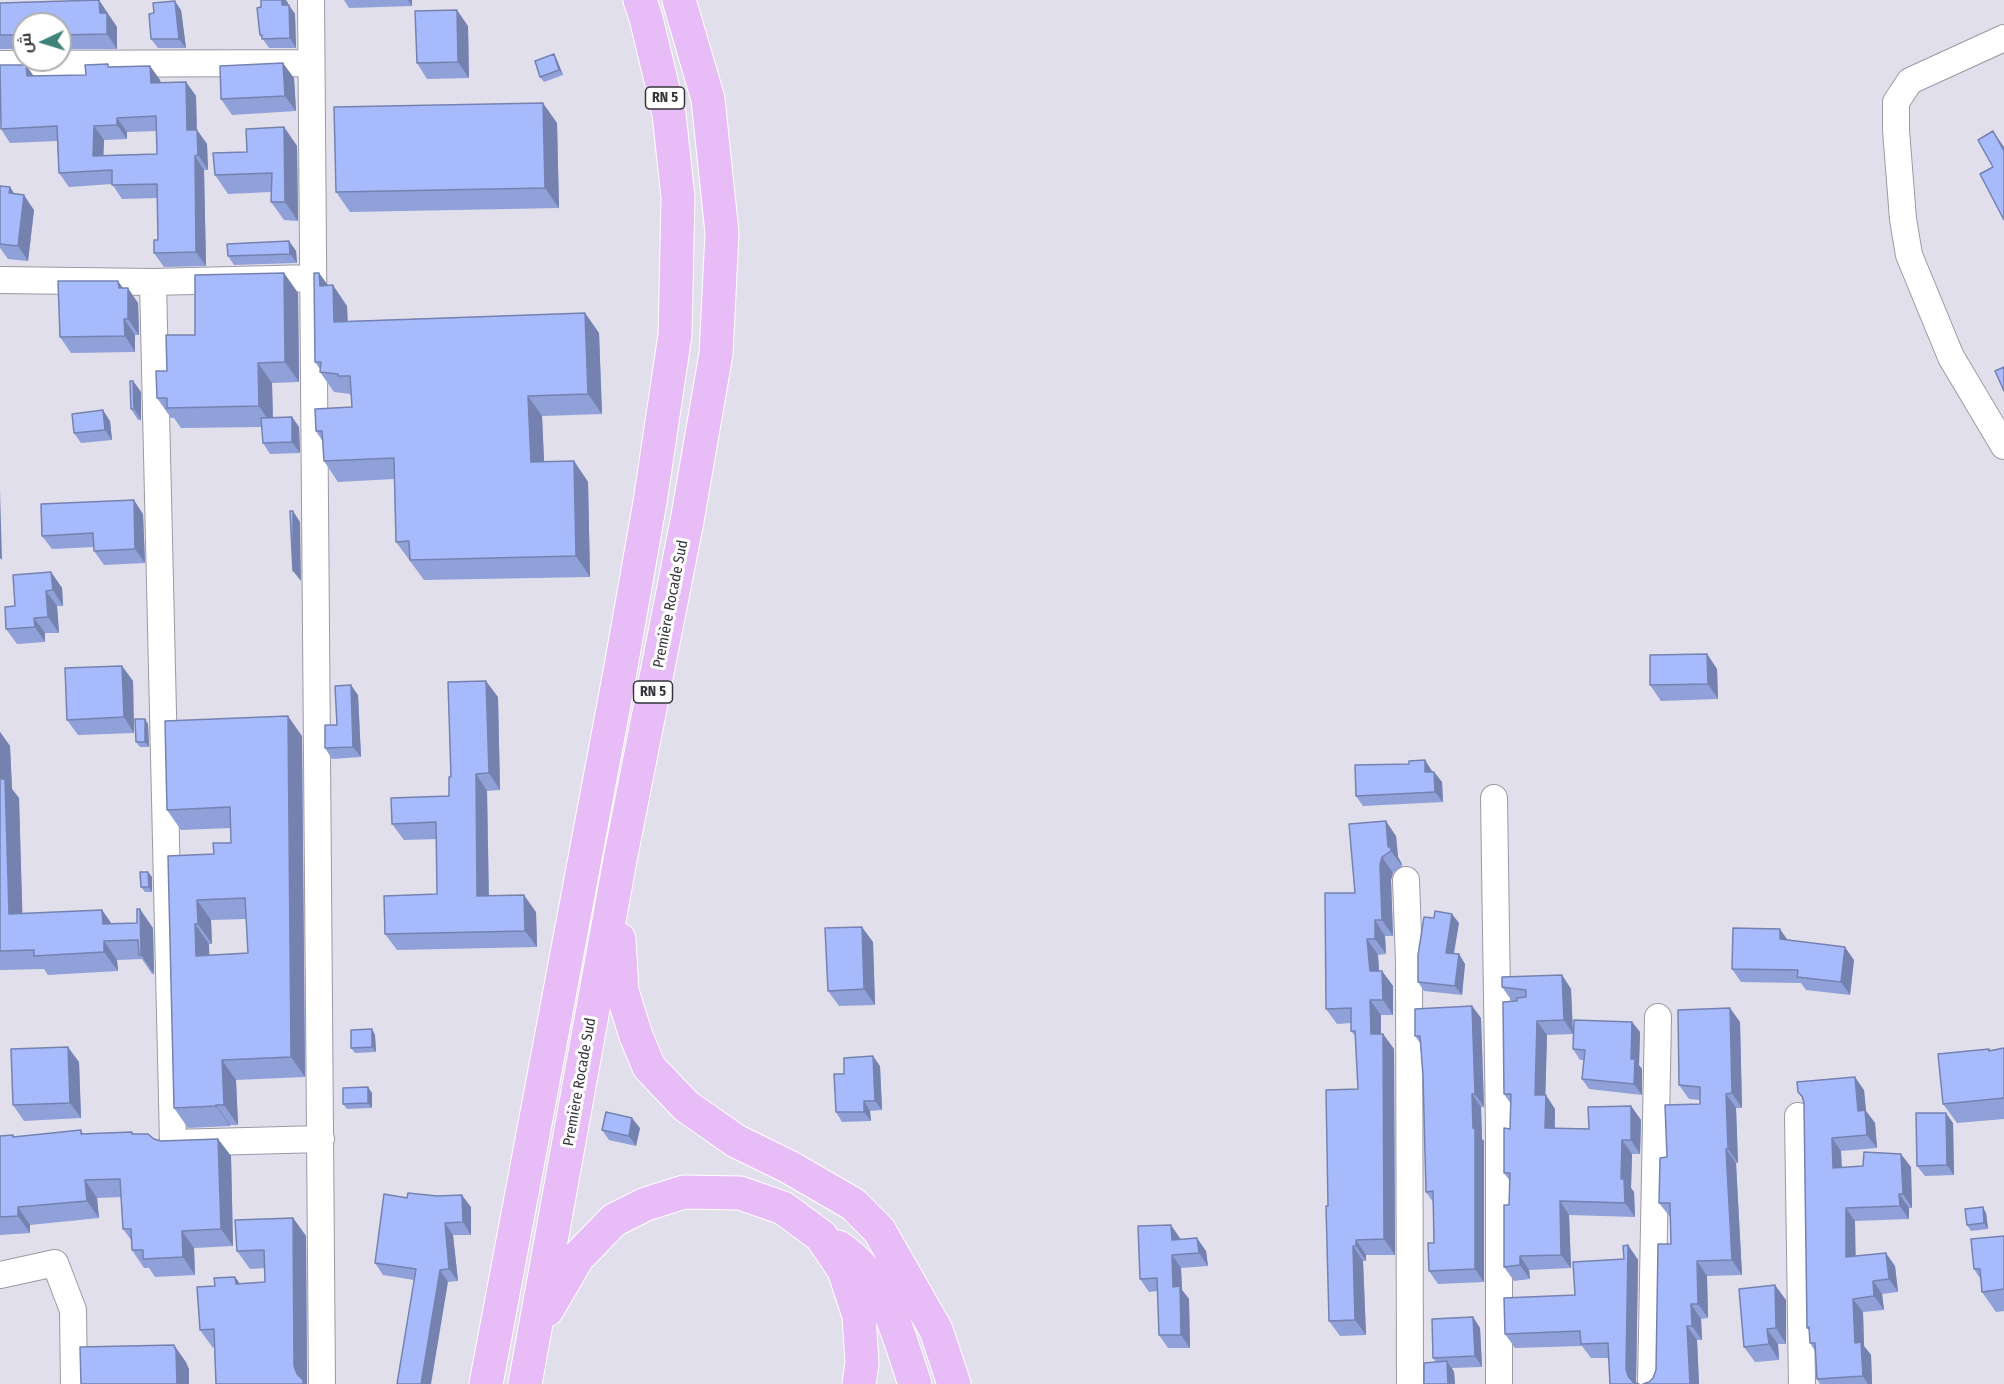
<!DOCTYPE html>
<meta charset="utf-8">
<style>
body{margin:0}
#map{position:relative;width:2004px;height:1384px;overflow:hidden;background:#e2dfec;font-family:"Fira Sans Condensed",Cairo,sans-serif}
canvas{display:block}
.north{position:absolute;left:12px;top:12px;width:60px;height:60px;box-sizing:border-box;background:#fff;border:2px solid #afaeb0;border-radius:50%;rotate:266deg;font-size:16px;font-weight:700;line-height:24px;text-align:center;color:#36353a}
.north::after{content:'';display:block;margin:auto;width:21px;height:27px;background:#3e8378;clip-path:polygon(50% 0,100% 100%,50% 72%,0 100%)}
</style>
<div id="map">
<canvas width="2004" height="1384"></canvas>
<div class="north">ش</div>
</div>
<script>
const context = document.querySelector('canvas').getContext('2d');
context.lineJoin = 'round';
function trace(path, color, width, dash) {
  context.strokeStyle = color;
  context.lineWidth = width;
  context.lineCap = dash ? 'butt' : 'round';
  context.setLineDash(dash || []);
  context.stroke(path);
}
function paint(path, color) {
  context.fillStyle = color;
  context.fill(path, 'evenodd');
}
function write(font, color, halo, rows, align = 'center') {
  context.font = font + ' "Fira Sans Condensed",sans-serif';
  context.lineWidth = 6;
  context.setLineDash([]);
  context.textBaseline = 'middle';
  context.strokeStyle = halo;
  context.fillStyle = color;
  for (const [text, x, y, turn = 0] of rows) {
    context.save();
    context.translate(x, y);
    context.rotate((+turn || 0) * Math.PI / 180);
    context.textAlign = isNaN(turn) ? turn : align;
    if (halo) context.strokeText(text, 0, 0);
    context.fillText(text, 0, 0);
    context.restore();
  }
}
const minor = new Path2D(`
 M311,0L322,1384
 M2004,38L1910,81L1896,102V130L1903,219L1909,255L1951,357L2004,446
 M0,64L311,63
 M0,280L153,282L312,278
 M153,282L173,1143L321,1139
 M1494,798L1499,1129V1384
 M1406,880L1409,962L1410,1384
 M1798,1116L1802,1384
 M0,1275L55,1263L73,1310L74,1384
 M1651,1384L1658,1017`);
const highway = new Path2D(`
 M619,939L622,991L636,1036L649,1067L686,1106L736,1141L789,1167L853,1204L879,1230L936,1330L954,1384
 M838,1247C887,1280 897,1332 915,1384
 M547,1310L578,1257L614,1220L646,1204L684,1192L740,1193L783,1208L821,1236L844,1270L859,1316L862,1363L859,1384
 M486,1384L620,672L650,502L675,335L678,197L669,114L646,18L640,0
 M525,1384L620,860L687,521L716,354L722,233L708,99L679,0`);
const wall = new Path2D(`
 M344,0H412V6L349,8Z
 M0,3L109,15V16L117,27V49H60V24H24V49H0Z
 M288,3V5L295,14L296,48H269L260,35Z
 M181,10L186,48H158L151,39Z
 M468,26L469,78L427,79L417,63Z
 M554,54L557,60L563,75L544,82L540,77Z
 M150,66L160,80L161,82H186L196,96L197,130L207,144L208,170H204L206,266L164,267L154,253L158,240V198L122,199L112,184L69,187L59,173L57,141L10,143L1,129L34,76L86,75L110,67ZM156,131L157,154L103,155L104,140L127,139V132Z
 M294,78L296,111L232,115L221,99Z
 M557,123L559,208L350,212L336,192Z
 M284,127L297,146L298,221L284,220L271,202V192L228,194L215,175Z
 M0,186L15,194L34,210L28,261L8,259L0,248Z
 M289,241L296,251L297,263L234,265L228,256Z
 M284,273L298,293L299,382L272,383L273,418L292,417L299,427L300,453L270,454L263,443L262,427L181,428L174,418H171L157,398L167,371L195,335Z
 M319,273L328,286L347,306L348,321L585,313L599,333L602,414L542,416L544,462L574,461L588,482L590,577L424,580L396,542L394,479L338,482L324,461L323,442L316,431L352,407L351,396L350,394L334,392L320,372V369L315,362Z
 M123,288L138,303L139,335H135V352L71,353L60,337Z
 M133,381L141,392V420H138L131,409Z
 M110,421L112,440L81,443L74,433Z
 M143,514L145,563L104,565L94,551V547L52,549L42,536Z
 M51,572L62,588L63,606H57L59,633H45V642L17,644L6,629L15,606Z
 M1707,654L1717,669L1718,699L1661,701L1650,685Z
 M122,666L133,681L134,733L78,735L67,720Z
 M358,695L361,757L332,759L325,748L337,725Z
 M498,697L500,790L487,791L489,896L536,912L537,947L397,950L385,934L437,894V839L404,840L392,824L449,796L451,777Z
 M148,724L149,747H140L136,742Z
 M0,732L10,746L12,789L19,798L22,914L102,910L112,924L153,928L154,974H152L142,959L117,960L118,971L48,975L44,969L0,970Z
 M302,736L305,1077L236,1080L238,1125H230V1126L188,1128L174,1108L168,856L214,854L231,843V828L181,830L167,810ZM246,919L248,953L209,955V944H212L211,920Z
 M1425,760L1432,772H1434L1442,782L1443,802L1363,806L1356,796L1409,764Z
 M1396,836L1398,857L1401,862L1402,866L1393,873L1391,880L1393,936H1385L1386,954L1378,955L1379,971H1382L1393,986V1015H1381V1034H1383L1394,1049L1395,1255H1366V1261H1363L1366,1335L1340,1336L1329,1321L1328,1206L1358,1089L1356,1037L1351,1031V1023L1337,1024L1326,1009L1355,893Z
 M148,872L152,877V892H145L141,887Z
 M1459,923L1454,954H1459L1465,964L1462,995L1424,991L1418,982Z
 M1788,940L1854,960L1850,995L1806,990L1801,983L1741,982L1732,969Z
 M873,942L875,1005L839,1006L828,991Z
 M1562,975L1571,989L1573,1034L1547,1035L1545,1095L1555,1109V1128L1589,1129L1631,1106L1641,1120L1640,1154H1632L1631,1188L1634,1192L1635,1217L1569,1215L1571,1268L1529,1270L1530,1279L1514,1281L1504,1267L1509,1205L1510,1181L1504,1173L1510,1129L1511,1104L1504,1094L1512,1001L1502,987Z
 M1472,1006L1481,1018L1484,1107H1481L1482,1139L1484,1141V1282L1438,1284L1429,1271L1434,1243L1433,1202L1426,1192L1423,1076L1420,1043L1415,1036Z
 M1632,1022L1640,1032L1639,1065L1642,1069V1095L1589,1089L1582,1079L1584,1060H1580L1573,1049Z
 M1740,1022L1742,1108H1736L1738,1163H1736L1742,1275L1707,1276L1708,1318L1701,1319L1702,1340H1697L1699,1384H1643L1649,1382L1653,1378L1656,1370L1671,1244L1670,1217L1659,1203L1667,1157L1700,1104V1100L1689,1099L1679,1085Z
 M372,1029L375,1035L376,1052L355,1053L351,1048Z
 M2004,1048V1119L1957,1123L1943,1104L1989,1049L1990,1050Z
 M79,1062L81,1118L24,1121L13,1105Z
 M880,1066L882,1110L870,1111L871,1121L842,1122L836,1112L844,1074Z
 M1864,1090L1866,1111L1875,1123L1877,1148L1841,1151L1842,1167H1911L1912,1208H1909V1219L1855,1221V1256L1895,1266L1898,1292L1882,1294L1884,1310L1863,1312L1864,1346L1871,1355L1872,1384H1820L1817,1379L1815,1351L1810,1343V1331L1807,1328L1804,1103L1802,1098L1798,1092Z
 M372,1093V1108L347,1109L343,1104Z
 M1953,1123L1954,1175L1925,1176L1917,1166Z
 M640,1128L636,1146L609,1140L602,1130Z
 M81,1130L83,1134H133L161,1141L218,1139L231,1156L233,1246L194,1248L195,1275L155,1277L149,1268H144L132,1250V1241L123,1229L122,1197L97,1198L99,1218L30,1225V1233L0,1235V1136L14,1137Z
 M407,1198L471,1207V1235H453L458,1281L448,1282L414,1280L383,1275L375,1263Z
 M1986,1213L1988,1229L1971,1231L1967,1225Z
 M293,1218L306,1236L307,1384H216L214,1347L213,1348L200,1330L215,1286L235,1277L240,1284L265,1282V1268L250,1269L237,1251Z
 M2004,1236V1311L1996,1312L1982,1292L1981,1280L1974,1269Z
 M1180,1238V1240L1206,1251L1208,1266L1181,1268L1182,1290L1189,1299L1190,1348H1168L1159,1335L1158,1291L1149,1292L1140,1279Z
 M1628,1245L1638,1260L1636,1383L1610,1384L1609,1358H1591L1582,1346L1515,1348L1505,1334L1575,1295L1624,1259Z
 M1786,1300V1344H1778L1779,1360L1755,1362L1744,1347Z
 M1473,1317L1480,1328L1482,1367L1452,1368L1454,1372L1455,1384H1424L1436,1362L1433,1358Z`);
const shadedWall = new Path2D(`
 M99,0L117,27V49L107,34L100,13Z
 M282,0H286L288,3L289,15L282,5Z
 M408,0H412V6Z
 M175,1L181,10L186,48L179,39Z
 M289,5L295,14L296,48L290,38Z
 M457,10L468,26L469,78L458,62Z
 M554,54L557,60L563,75L559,70Z
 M283,63L294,78L296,111L285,96Z
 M26,65L36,79L27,76Z
 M150,66L160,80L161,97L151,83Z
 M186,82L196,96L197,144L187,130Z
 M543,103L557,123L559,208L545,188Z
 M117,118L127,132V139L117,125Z
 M94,126L104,140L103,170L93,156Z
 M284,127L297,146L298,221L285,202Z
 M197,130L207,144L208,170L198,155Z
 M1993,131L2004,147V151Z
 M195,156L204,170L206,266L196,252Z
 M10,187L20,202L9,193Z
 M24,195L34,210L28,261L18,246Z
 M289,241L296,251L297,263L290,254Z
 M284,273L298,293L299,382L285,362Z
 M319,273L333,292V285L347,306L348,342L334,322L320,286Z
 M118,281L128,295V288L138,303L139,335L128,319L119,288Z
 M585,313L599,333L602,414L588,394Z
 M124,319L135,335V352L125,336Z
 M258,363L272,383L273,427L259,406Z
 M133,381L141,392V420L134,409Z
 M528,396L542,416L545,482L531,462Z
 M103,410L110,421L112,440L105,430Z
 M292,417L299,427L300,453L292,442Z
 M574,461L588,482L590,577L576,556Z
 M0,490L2,560L0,558Z
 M134,500L143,514L145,563L135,549Z
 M293,511L300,522L301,581L293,571Z
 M51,572L62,588L63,606L53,590Z
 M46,591L57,606L59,633L48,617Z
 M34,618L45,633V642L35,627Z
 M1707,654L1717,669L1718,699L1708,684Z
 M122,666L133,681L134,733L124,717Z
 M486,681L498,697L500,790L489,773Z
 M351,685L358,695L361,757L353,747Z
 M288,716L302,736L305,1077L291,1057Z
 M145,719L148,724L149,747L145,742Z
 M0,732L10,746L12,789L19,798L23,933L9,914L0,780Z
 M1425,760L1432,771L1433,782L1425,772Z
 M1434,772L1442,782L1443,802L1435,792Z
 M476,774L487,791L489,913L477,896Z
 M1386,821L1396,836L1398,857L1401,862L1402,866L1388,847Z
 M1382,857L1393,873L1391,880L1393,936L1382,920L1380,865Z
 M148,872L152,877V892L149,887Z
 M524,895L536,912L537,947L525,931Z
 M197,900L211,920L212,944L198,924Z
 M140,909L153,928L154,974L141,955Z
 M102,910L115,929L103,924Z
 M1452,914L1459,923L1452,962L1446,953Z
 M1375,920L1385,936L1386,954L1375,939Z
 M195,924L209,944L210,975L196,956Z
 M862,927L873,942L875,1005L864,989Z
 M1780,929L1789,942L1780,939Z
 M1367,939L1378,955L1380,987L1370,971Z
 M104,941L117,960L118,971L104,952Z
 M1845,947L1854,960L1850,995L1841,982Z
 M1459,954L1465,964L1462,995L1455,986Z
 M1382,971L1393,986V1015L1383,1000Z
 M1562,975L1571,989L1573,1034L1564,1020Z
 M1370,1000L1381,1015V1049L1371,1034Z
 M1472,1006L1481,1018L1484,1107L1475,1094Z
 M1730,1008L1740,1022L1742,1108L1732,1093Z
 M1537,1021L1547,1035L1545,1109L1535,1095Z
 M1632,1022L1640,1032L1639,1065L1642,1069V1095L1634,1084L1631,1059Z
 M372,1029L375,1035L376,1052L372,1047Z
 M1383,1034L1394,1049L1395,1255L1384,1239Z
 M68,1047L79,1062L81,1118L70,1103Z
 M873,1056L880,1066L882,1110L875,1101Z
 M222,1060L236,1080L238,1125L224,1105Z
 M1855,1077L1864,1090L1866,1111L1875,1123L1877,1148L1867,1135L1858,1111Z
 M368,1087L372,1093V1108L368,1103Z
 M1472,1094L1481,1107L1482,1139L1484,1141V1282L1475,1269L1473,1128Z
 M1726,1094L1736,1108L1738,1163L1728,1149Z
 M1546,1095L1555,1109L1554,1142L1545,1128Z
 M864,1101L870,1111L871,1121L864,1112Z
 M216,1105L230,1125V1126L216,1106Z
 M1631,1106L1641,1120L1640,1154L1631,1140Z
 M1946,1113L1953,1123L1954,1175L1947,1165Z
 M632,1118L640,1128L636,1146L629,1136Z
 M1832,1138L1841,1151L1842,1181L1833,1168Z
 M218,1139L231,1156L233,1246L221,1229Z
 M1622,1140L1632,1154L1631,1188L1634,1192L1635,1217L1625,1203L1621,1179Z
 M1726,1149L1736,1163L1742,1275L1732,1260Z
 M1901,1154L1911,1167L1912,1208L1903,1194Z
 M85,1180L97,1198L99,1218L87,1201Z
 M1899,1194L1909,1208V1219L1900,1206Z
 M462,1195L471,1207V1235L463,1222Z
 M1560,1201L1569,1215L1571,1268L1561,1255Z
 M18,1207L30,1225V1233L18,1216Z
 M1983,1207L1986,1213L1988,1229L1984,1223Z
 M1846,1208L1855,1221L1856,1270L1846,1257Z
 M293,1218L306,1236L307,1384H303L297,1374L294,1366Z
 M445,1223L453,1235L458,1281L449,1269Z
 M1171,1225L1180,1238L1181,1253L1172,1240Z
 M182,1231L194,1248L195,1275L183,1257Z
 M1197,1238L1206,1251L1208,1266L1199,1253Z
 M1356,1240L1366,1255V1261L1356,1246Z
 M1628,1245L1638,1260L1636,1384H1633L1628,1376L1626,1369Z
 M1353,1246L1363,1261L1366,1335L1355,1320Z
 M1886,1253L1895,1266L1898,1292L1889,1279Z
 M1172,1255L1181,1268L1182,1290L1189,1299L1190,1348L1181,1335L1173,1287Z
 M1520,1256L1529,1270L1530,1279L1520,1265Z
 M1697,1261L1707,1276L1708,1318L1698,1304Z
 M440,1270L448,1282L431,1384H421Z
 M235,1277L248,1295L236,1284Z
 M1873,1281L1882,1294L1884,1310L1874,1296Z
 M1775,1285L1786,1300V1344L1776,1328Z
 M1853,1299L1863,1312L1864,1346L1871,1355L1872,1384H1868L1863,1376L1855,1343Z
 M1691,1304L1701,1319L1702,1340L1692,1326Z
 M1473,1317L1480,1328L1482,1367L1475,1356Z
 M1687,1326L1697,1340L1699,1384H1690Z
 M1767,1329L1778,1344L1779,1360L1769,1344Z
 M174,1345L186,1362L189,1369V1384H177Z
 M1447,1361L1454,1372L1455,1384H1448Z`);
const building = new Path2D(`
 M99,0L100,13H107V34L60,35V24H24V35H0V3Z
 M261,0H282V5H289L290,38L262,39V35H260L257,8L261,7Z
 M175,1L179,39H151L149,14L154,13L153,3Z
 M457,10L458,62L417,63L415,11Z
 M554,54L559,70L540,77L535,61Z
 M283,63L285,96L221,99L220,66Z
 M108,64V67L150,66L151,83L186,82L187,130H197L198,155L195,156L196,252L154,253V240H158L157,184L112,185V170L59,173L57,126L1,129L0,65H26L27,76L86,75L85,65ZM156,116L157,154L93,156L94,126L117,125V118Z
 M543,103L545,188L336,192L334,107Z
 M284,127L285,202H271L272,173L215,175L213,153L247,152L246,129Z
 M1993,131L2004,151V220L1980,174L1993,167L1978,140Z
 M0,186L10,187L9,193L24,195L18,246L0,244Z
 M289,241L290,254L228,256L227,244Z
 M284,273L285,362L258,363L259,406L167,408V398H157L156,371H167L166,335H195V275Z
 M314,273H319L320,286L333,285L334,322L585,313L588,394L528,396L531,462L574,461L576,556L410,560L409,541L396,542L394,458L324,461L322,431H316L315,409L352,407L350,376H338V374L320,372L321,362H315Z
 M58,281H118L119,288H128V319H124L125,336L60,337Z
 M2004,367V391L1995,371Z
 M130,381H133L134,409H131Z
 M103,410L105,430L74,433L72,414Z
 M292,417V442L263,443L261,418Z
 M134,500L135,549L94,551L93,533L42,536L41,504Z
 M290,511H293V571Z
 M51,572L53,590L46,591L48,617L34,618L35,627L6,629L5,607L15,606L13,575Z
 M1707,654L1708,684L1650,685V655Z
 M122,666L124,717L67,720L65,668Z
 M486,681L489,773L476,774L477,896L524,895L525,931L385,934L384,896L437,894L436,822L392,824L391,798L449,796V777H451L448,682Z
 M351,685L353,747L325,748V725H337L335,686Z
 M288,716L291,1057L222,1060L224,1105H216V1106L174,1108L168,856L214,854L213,843H231L230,807L167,810L165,721ZM245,898L248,953L196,956L195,924H198L197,900Z
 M135,719H145V742H136Z
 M1425,760V772H1434L1435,792L1356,796L1355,765L1409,764V761Z
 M0,779H5L9,914L102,910L103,924L137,923V909H140L141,955H139L138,940L104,941V952L34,956V950L0,951Z
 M1386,821L1388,847H1391V851L1382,857L1380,865L1382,920H1375V939H1367L1370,971H1382L1383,1000H1370L1371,1034H1383L1384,1239L1356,1240V1246H1353L1355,1320L1329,1321L1326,1206H1328L1326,1090L1358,1089L1355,1031H1351V1008L1326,1009L1325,893H1355L1349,824Z
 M140,872H148L149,887H141Z
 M1435,911L1452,914L1446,953L1459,954L1455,986L1418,982V955L1424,917L1434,918Z
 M862,927L864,989L828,991L825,928Z
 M1733,928L1780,929V939L1845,947L1841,982L1797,977L1798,970L1732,969Z
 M1562,975L1564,1020L1537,1021L1535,1095H1546L1545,1128L1589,1129L1588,1107L1631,1106V1140H1622L1621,1179H1624L1625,1203L1560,1201L1561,1255L1520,1256V1265L1504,1267V1205H1509L1510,1173H1504V1128L1510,1129L1511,1094H1504L1503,1002L1517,1001V998L1526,997V990L1502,987V977Z
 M1472,1006L1475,1094H1472L1473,1128L1475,1129V1269L1429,1271L1428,1243H1434L1433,1191L1426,1192L1423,1076L1420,1036H1415V1009Z
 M1730,1008L1732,1093L1726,1094L1728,1149H1726L1732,1260L1697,1261L1698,1304H1691L1692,1326H1687L1690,1384H1643L1649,1382L1653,1378L1656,1370L1658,1244H1671L1670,1203H1659L1660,1158L1667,1157L1665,1105L1700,1104V1087L1679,1085L1678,1010Z
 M1574,1020L1632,1022L1631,1059H1635L1634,1084L1582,1079L1585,1050L1573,1049Z
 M372,1029V1047L351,1048V1030Z
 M68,1047L70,1103L13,1105L11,1049Z
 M2004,1048V1098L1943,1104L1938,1054L1989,1049V1051Z
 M873,1056L875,1101H864V1112H836L834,1074H844V1058Z
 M1855,1077L1858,1111L1865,1110L1867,1135L1832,1138L1833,1168L1863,1166L1864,1152L1901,1154L1903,1194H1899L1900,1206L1846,1208V1257L1886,1253L1889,1279L1873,1281L1874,1296L1853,1299L1855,1343L1861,1342L1863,1376L1817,1379L1815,1343H1810L1809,1327L1807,1328L1804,1103L1802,1096L1798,1092L1797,1082Z
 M368,1087V1103L343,1104V1088Z
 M606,1112L632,1118L629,1136L602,1130Z
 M1916,1113H1946L1947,1165L1917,1166Z
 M81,1130V1134L132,1132V1134H148L154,1139L161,1141L218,1139L221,1229L182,1231L183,1257L143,1259V1250H132L131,1229H123L120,1179L85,1180L87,1201L18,1207V1216L0,1217V1136L13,1135V1137Z
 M408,1193L437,1196L462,1195L463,1222L445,1223L449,1269L440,1270L421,1384H397L416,1269L375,1263L384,1194L407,1198Z
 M1983,1207L1984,1223L1967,1225L1965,1209Z
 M293,1218L294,1366L297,1374L303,1380V1384H216L214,1329L200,1330L197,1287L215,1286L214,1278L235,1277L236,1284L265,1282L264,1250L237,1251L235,1220Z
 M1171,1225L1172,1240L1197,1238L1199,1253L1172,1255L1173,1287L1180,1286L1181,1335H1159L1157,1278L1140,1279L1138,1226Z
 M2004,1236V1289L1982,1292L1980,1269H1974L1971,1239Z
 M1628,1245L1626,1369L1628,1376L1633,1382L1639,1384H1610L1608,1343L1581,1344L1580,1331L1505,1334L1504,1298L1575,1295L1573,1262L1624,1259L1623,1246Z
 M1775,1285L1776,1328L1767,1329L1769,1344L1744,1347L1739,1289Z
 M1473,1317L1475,1356L1433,1358L1432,1319Z
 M174,1345L176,1351L177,1384H81L80,1347Z
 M1447,1361L1448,1384H1424V1363Z`);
const shields = [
 [665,98,39],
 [653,692,39]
];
const shieldNames = [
 ["RN 5",665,98],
 ["RN 5",653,692]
];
const streetNames = [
 ["Première Rocade Sud",671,604,-79],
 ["Première Rocade Sud",580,1082,-80]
];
trace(minor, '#9b99a5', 28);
trace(highway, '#fff', 35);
trace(minor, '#fff', 26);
trace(highway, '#e7bcf7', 33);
paint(wall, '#90a0d8');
paint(shadedWall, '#7582b0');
paint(building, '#a7bafb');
trace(building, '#7582b0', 1.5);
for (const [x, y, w] of shields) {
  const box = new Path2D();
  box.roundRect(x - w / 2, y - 11, w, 22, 4.5);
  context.fillStyle = '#fff';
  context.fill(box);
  trace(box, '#36353a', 1.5);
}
write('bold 14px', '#36353a', null, shieldNames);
write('15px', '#36353a', '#fff', streetNames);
</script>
